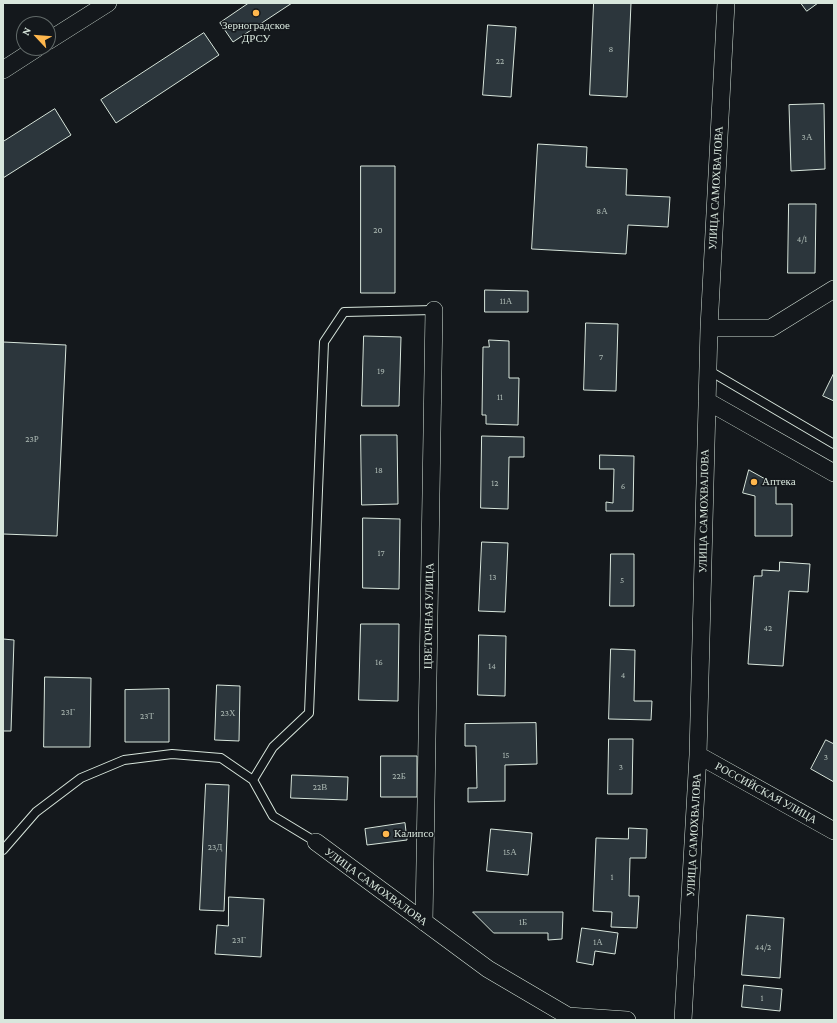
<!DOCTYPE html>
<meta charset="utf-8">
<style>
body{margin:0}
#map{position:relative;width:837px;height:1023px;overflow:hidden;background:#14181c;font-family:"Crimson Pro",serif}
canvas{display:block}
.frame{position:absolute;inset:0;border:4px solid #d8e6dc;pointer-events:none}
.north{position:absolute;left:16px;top:16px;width:40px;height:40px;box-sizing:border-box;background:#14181c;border:1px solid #626a69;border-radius:50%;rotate:296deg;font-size:11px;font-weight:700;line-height:16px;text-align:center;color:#d8e6dc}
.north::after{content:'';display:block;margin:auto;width:14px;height:18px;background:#ffb74d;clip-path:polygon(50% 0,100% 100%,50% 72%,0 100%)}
</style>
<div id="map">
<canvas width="837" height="1023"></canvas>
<div class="frame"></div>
<div class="north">N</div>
</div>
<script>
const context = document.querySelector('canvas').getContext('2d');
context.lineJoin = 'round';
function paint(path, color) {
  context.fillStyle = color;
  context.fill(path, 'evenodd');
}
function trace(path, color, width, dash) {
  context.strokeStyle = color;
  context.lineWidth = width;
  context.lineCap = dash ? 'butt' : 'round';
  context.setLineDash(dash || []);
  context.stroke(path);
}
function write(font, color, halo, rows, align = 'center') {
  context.font = font + ' "Crimson Pro",serif';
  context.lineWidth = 3;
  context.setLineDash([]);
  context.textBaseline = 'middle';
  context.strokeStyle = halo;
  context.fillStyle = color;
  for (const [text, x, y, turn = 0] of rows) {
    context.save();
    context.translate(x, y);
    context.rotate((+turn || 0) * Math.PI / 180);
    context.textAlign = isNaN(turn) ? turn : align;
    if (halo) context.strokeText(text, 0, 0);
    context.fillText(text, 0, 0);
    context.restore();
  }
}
const building = new Path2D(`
 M249,3H292L233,42L220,23Z
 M594,3H631L627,97L590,95Z
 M801,3H818L807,11Z
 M488,25L516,27L511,97L483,95Z
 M204,33L219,55L116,123L101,100Z
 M824,104L825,169L791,171L789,105Z
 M55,109L71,135L3,178V142Z
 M538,144L587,147L586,167L627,169L626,195L670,197L668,227L628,225L626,254L532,249Z
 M361,166H395V293H361Z
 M789,204H816L815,273H788Z
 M485,290L528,291V312H485Z
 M586,323L618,324L616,391L584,390Z
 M364,336L401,337L399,406H362Z
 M489,340L509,341V378H519L518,425L486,424V415H482L483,347H489Z
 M3,342L66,345L57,536L3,534Z
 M834,373V401L823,396Z
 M361,435H397L398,504L362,505Z
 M482,436L524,437V457H509L508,509L481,508Z
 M600,455L634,456L633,511H606V502L613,503L614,469H600Z
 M749,470L776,485V504H792V536H755V496L743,493Z
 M363,518L400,519L399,589L363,588Z
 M482,542L508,543L505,612L479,611Z
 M611,554H634V606H610Z
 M780,562L810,564L808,592L789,591L783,666L748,664L754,576H762V570L779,571Z
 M361,624H399L398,701L359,700Z
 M479,635L506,636L505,696L478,695Z
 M3,639L14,640L11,731H3Z
 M611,649L635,650L634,701H652L651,720L609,719Z
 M45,677L91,678L90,747H44Z
 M217,685L240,686L239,741L215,740Z
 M169,689V742H125V690Z
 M536,723L537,764L505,765V801L468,802V788H477L476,746H465V724Z
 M609,739H633L632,794H608Z
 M826,740L834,744V782L811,769Z
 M381,756H417V797H381Z
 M292,775L348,777L347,800L291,798Z
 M206,784L229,785L224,911L200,910Z
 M405,823L407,840L367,845L365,829Z
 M629,828L647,829L646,858H630L629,896H639L637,928L611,927L612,912L593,911L596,838L628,839Z
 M491,829L532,833L528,875L487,871Z
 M229,897L264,899L261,957L215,954L217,925L228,926Z
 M473,912H563L562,939L548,940V933H494Z
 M747,915L784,918L780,978L742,975Z
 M582,928L618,933L615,954L595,951L593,965L577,962Z
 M744,985L782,989L780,1011L742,1007Z`);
const lane = new Path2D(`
 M708,370L834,444
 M253,780L273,747L309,713L324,342L344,312L434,310
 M3,850L36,812L81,778L124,760L172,754L221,758L253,780L273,816L316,842`);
const street = new Path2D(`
 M48,41L108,3
 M3,70L37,48
 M709,328H771L834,289
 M707,401L834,473
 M698,755L834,831
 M316,842L488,969L568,1016L627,1020
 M424,922L434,310
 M683,1020L698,755L709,328L726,3`);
const markers = [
 [256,13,4,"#ffb74d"],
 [754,482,4,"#ffb74d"],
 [386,834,4,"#ffb74d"]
];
const numberNames = [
 ["8",611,49],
 ["22",500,61],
 ["3А",807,137],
 ["8А",602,211],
 ["20",378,230],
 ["4/1",802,239],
 ["11А",506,301],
 ["7",601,357],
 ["19",381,371],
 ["11",500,397],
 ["23Р",32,439],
 ["18",379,470],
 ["12",495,483],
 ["6",623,486],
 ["17",381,553],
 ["13",493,577],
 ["5",622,580],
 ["42",768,628],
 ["16",379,662],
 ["14",492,666],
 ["4",623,675],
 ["23Г",68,712],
 ["23Х",228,713],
 ["23Т",147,716],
 ["15",506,755],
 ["3",826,757],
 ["3",621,767],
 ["22Б",399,776],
 ["22В",320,787],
 ["23Д",215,847],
 ["15А",510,852],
 ["1",612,877],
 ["1Б",523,922],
 ["23Г",239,940],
 ["1А",598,942],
 ["44/2",763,947],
 ["1",762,998]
];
const poiNames = [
 ["Зерноградское",256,26,"center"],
 ["ДРСУ",256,39,"center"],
 ["Аптека",762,482],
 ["Калипсо",394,834]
];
const streetNames = [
 ["УЛИЦА САМОХВАЛОВА",716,188,-87],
 ["УЛИЦА САМОХВАЛОВА",704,511,-89],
 ["ЦВЕТОЧНАЯ УЛИЦА",429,616,-89],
 ["РОССИЙСКАЯ УЛИЦА",766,793,29],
 ["УЛИЦА САМОХВАЛОВА",694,835,-87],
 ["УЛИЦА САМОХВАЛОВА",376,887,36]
];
paint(building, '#2c363c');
trace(building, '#d8e6dc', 1);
trace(lane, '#d8e6dc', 10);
trace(street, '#d8e6dc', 18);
trace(lane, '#14181c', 8);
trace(street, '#14181c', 17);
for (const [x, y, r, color] of markers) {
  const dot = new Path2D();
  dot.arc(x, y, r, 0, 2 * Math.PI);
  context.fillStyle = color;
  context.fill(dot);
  trace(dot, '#14181c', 1.5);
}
write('9px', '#adbab4', null, numberNames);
write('11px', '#d8e6dc', '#14181c', poiNames, 'left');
write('11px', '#d8e6dc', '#14181c', streetNames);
</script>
